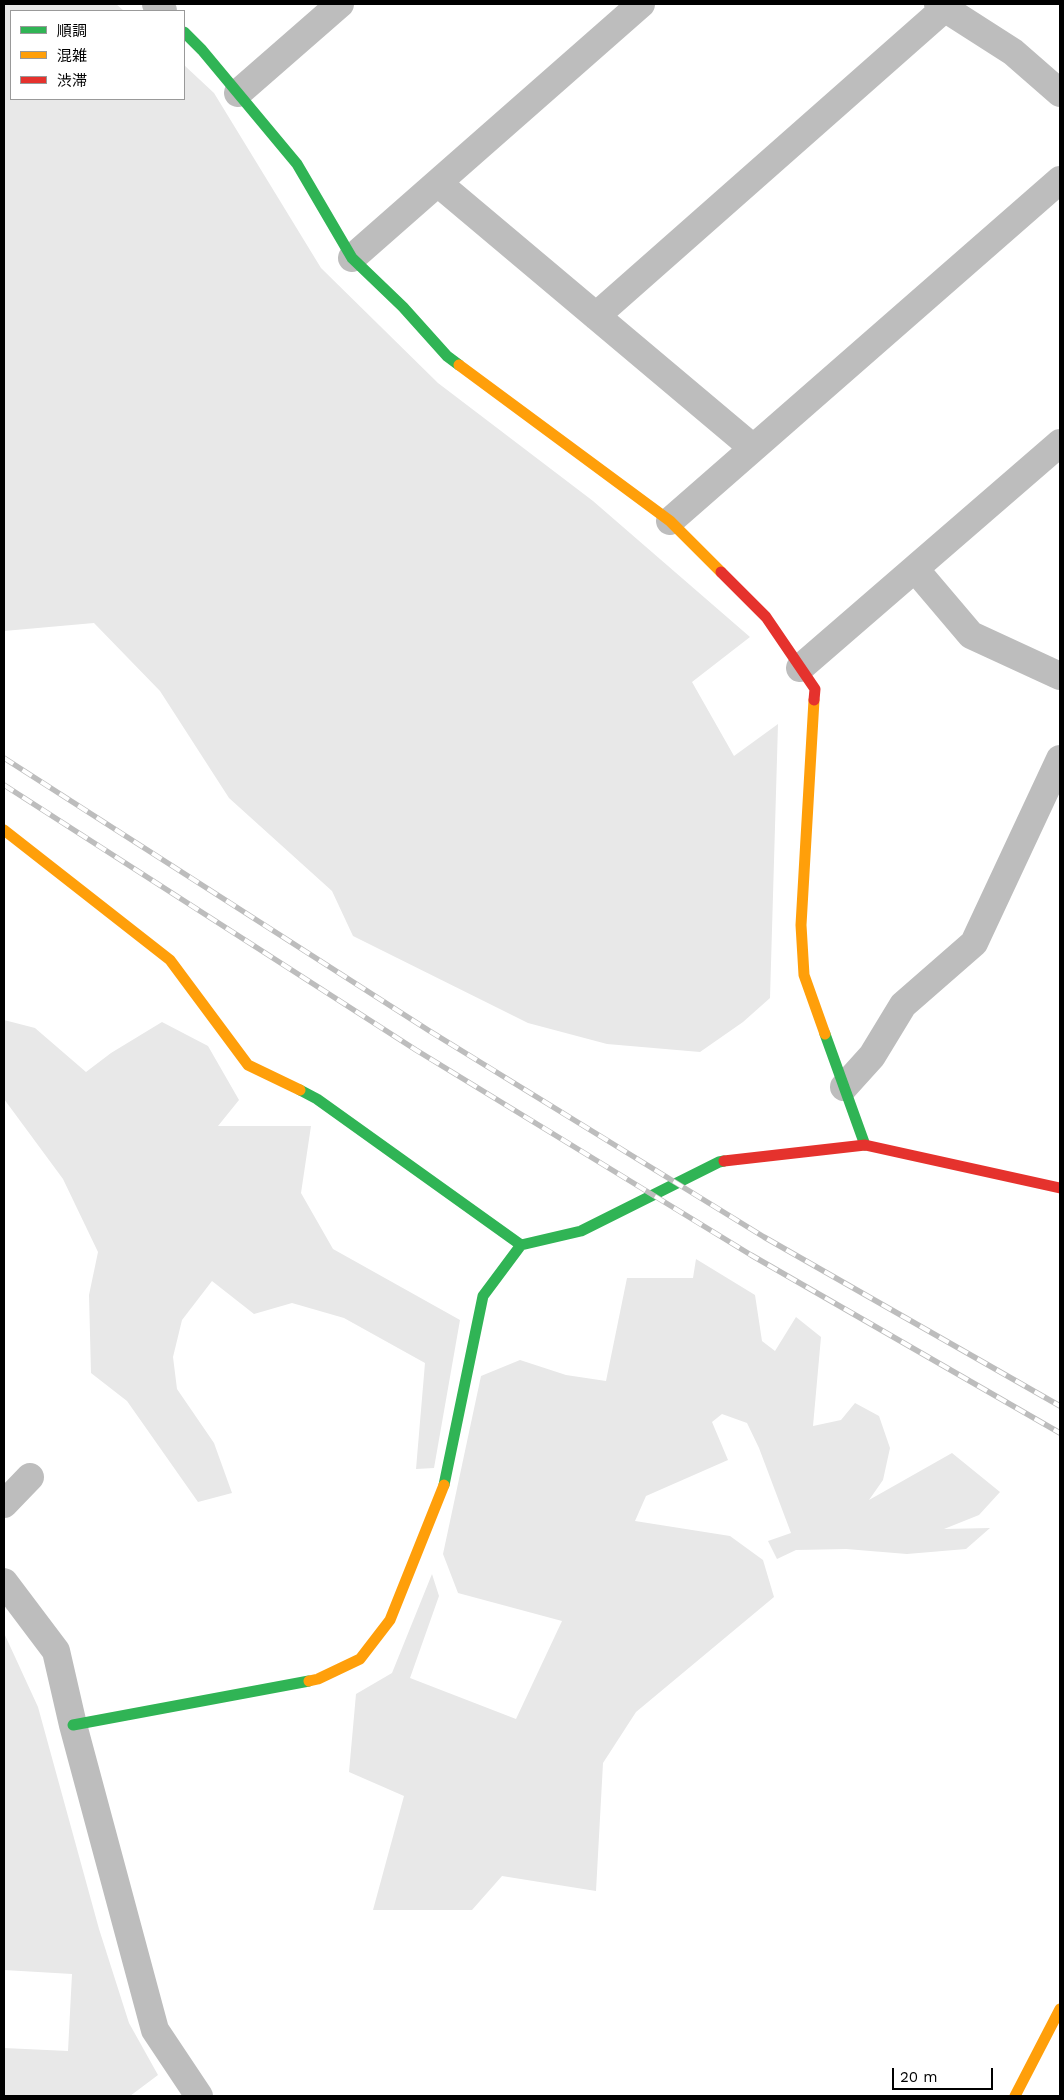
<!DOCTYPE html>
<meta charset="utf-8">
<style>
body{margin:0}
#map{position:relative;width:1064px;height:2100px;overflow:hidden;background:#fff;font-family:"Work Sans","Noto Sans JP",sans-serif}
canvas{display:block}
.frame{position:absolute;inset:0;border:5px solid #000;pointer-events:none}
.legend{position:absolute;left:10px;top:10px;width:175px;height:90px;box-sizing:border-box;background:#fff;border:1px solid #999;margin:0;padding:6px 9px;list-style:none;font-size:15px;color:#000}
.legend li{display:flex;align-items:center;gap:10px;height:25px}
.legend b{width:25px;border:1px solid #999}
.scale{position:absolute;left:892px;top:2068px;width:101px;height:22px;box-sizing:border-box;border:2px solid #000;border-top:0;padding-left:6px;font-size:15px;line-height:18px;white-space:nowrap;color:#000;-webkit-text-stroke:4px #fff;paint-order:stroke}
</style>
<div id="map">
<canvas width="1064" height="2100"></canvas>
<div class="frame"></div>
<ul class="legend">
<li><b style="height:6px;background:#30b455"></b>順調</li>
<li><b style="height:6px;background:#ff9f0a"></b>混雑</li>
<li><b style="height:6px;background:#e5322d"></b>渋滞</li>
</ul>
<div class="scale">20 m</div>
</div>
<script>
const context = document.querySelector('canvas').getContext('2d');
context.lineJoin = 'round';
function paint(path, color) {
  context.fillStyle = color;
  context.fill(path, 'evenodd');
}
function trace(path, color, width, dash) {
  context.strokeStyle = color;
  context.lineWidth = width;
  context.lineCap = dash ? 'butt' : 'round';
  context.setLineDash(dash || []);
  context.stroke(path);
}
const green = new Path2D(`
 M4,4H116L124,11H11V99H184V65L214,93L321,268L438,383L593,501L750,637L692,682L734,756L778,724L770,998L743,1022L700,1052L607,1044L528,1023L353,936L332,891L229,798L160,691L94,623L4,631Z
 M4,1020L35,1028L86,1072L111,1053L162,1022L208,1046L239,1100L218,1126H311L301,1193L333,1249L460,1320L434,1468L416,1469L425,1363L344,1318L292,1303L254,1314L212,1281L182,1320L173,1357L177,1389L214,1443L232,1493L198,1502L127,1401L91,1373L89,1295L98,1252L63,1179L4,1099Z
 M696,1259L755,1295L762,1341L775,1351L796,1317L821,1337L813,1426L841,1420L855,1403L879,1416L890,1448L883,1480L869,1500L952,1453L1000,1492L979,1515L944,1529L990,1528L966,1549L907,1554L846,1549L796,1550L777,1559L768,1541L791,1533L759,1448L747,1423L722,1414L712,1422L728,1460L646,1496L635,1521L730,1536L763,1560L774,1597L636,1712L603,1763L596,1891L502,1876L472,1910H373L404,1796L349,1772L356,1694L392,1673L432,1574L439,1596L410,1678L516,1719L562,1621L458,1593L443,1554L481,1376L520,1360L566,1375L606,1381L627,1278H693Z
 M4,1633L38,1707L99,1929L129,2023L158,2075L130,2096H4V2048L68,2051L72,1974L4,1970Z`);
const street = new Path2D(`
 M156,4L163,11
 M938,4L1013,52L1060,93
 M238,93L340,4
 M438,183L753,448
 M352,258L641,4
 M596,316L945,8
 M670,521L1060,180
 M915,569L971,635L1060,676
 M800,668L1060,443
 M844,1087L872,1056L903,1005L974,943L1060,759
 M4,1504L30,1477
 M4,1582L56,1651L73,1725L155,2030L199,2096`);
const fast = new Path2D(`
 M184,32L202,50L297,164L352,258L403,307L447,356L459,365
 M825,1034L865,1145
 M300,1090L317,1099L521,1245
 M444,1485L483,1296L521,1245L581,1231L719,1162L724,1161
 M73,1725L309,1681`);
const slow = new Path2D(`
 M459,365L670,521L721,572
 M814,700L801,925L804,975L825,1034
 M4,830L170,960L248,1065L300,1090
 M309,1681L318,1679L360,1659L390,1620L444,1485
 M1015,2096L1060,2009`);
const jam = new Path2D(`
 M721,572L766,617L815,689L814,700
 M724,1161L865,1145L1060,1188`);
const rail = new Path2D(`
 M4,758L428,1030L764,1237L1060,1406
 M4,785L416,1050L751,1255L1060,1433`);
paint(green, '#e8e8e8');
trace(street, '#bdbdbd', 28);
trace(fast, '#30b455', 11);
trace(slow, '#ff9f0a', 11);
trace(jam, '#e5322d', 11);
trace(rail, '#bdbdbd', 5.5);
trace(rail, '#fff', 4, [11]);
</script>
